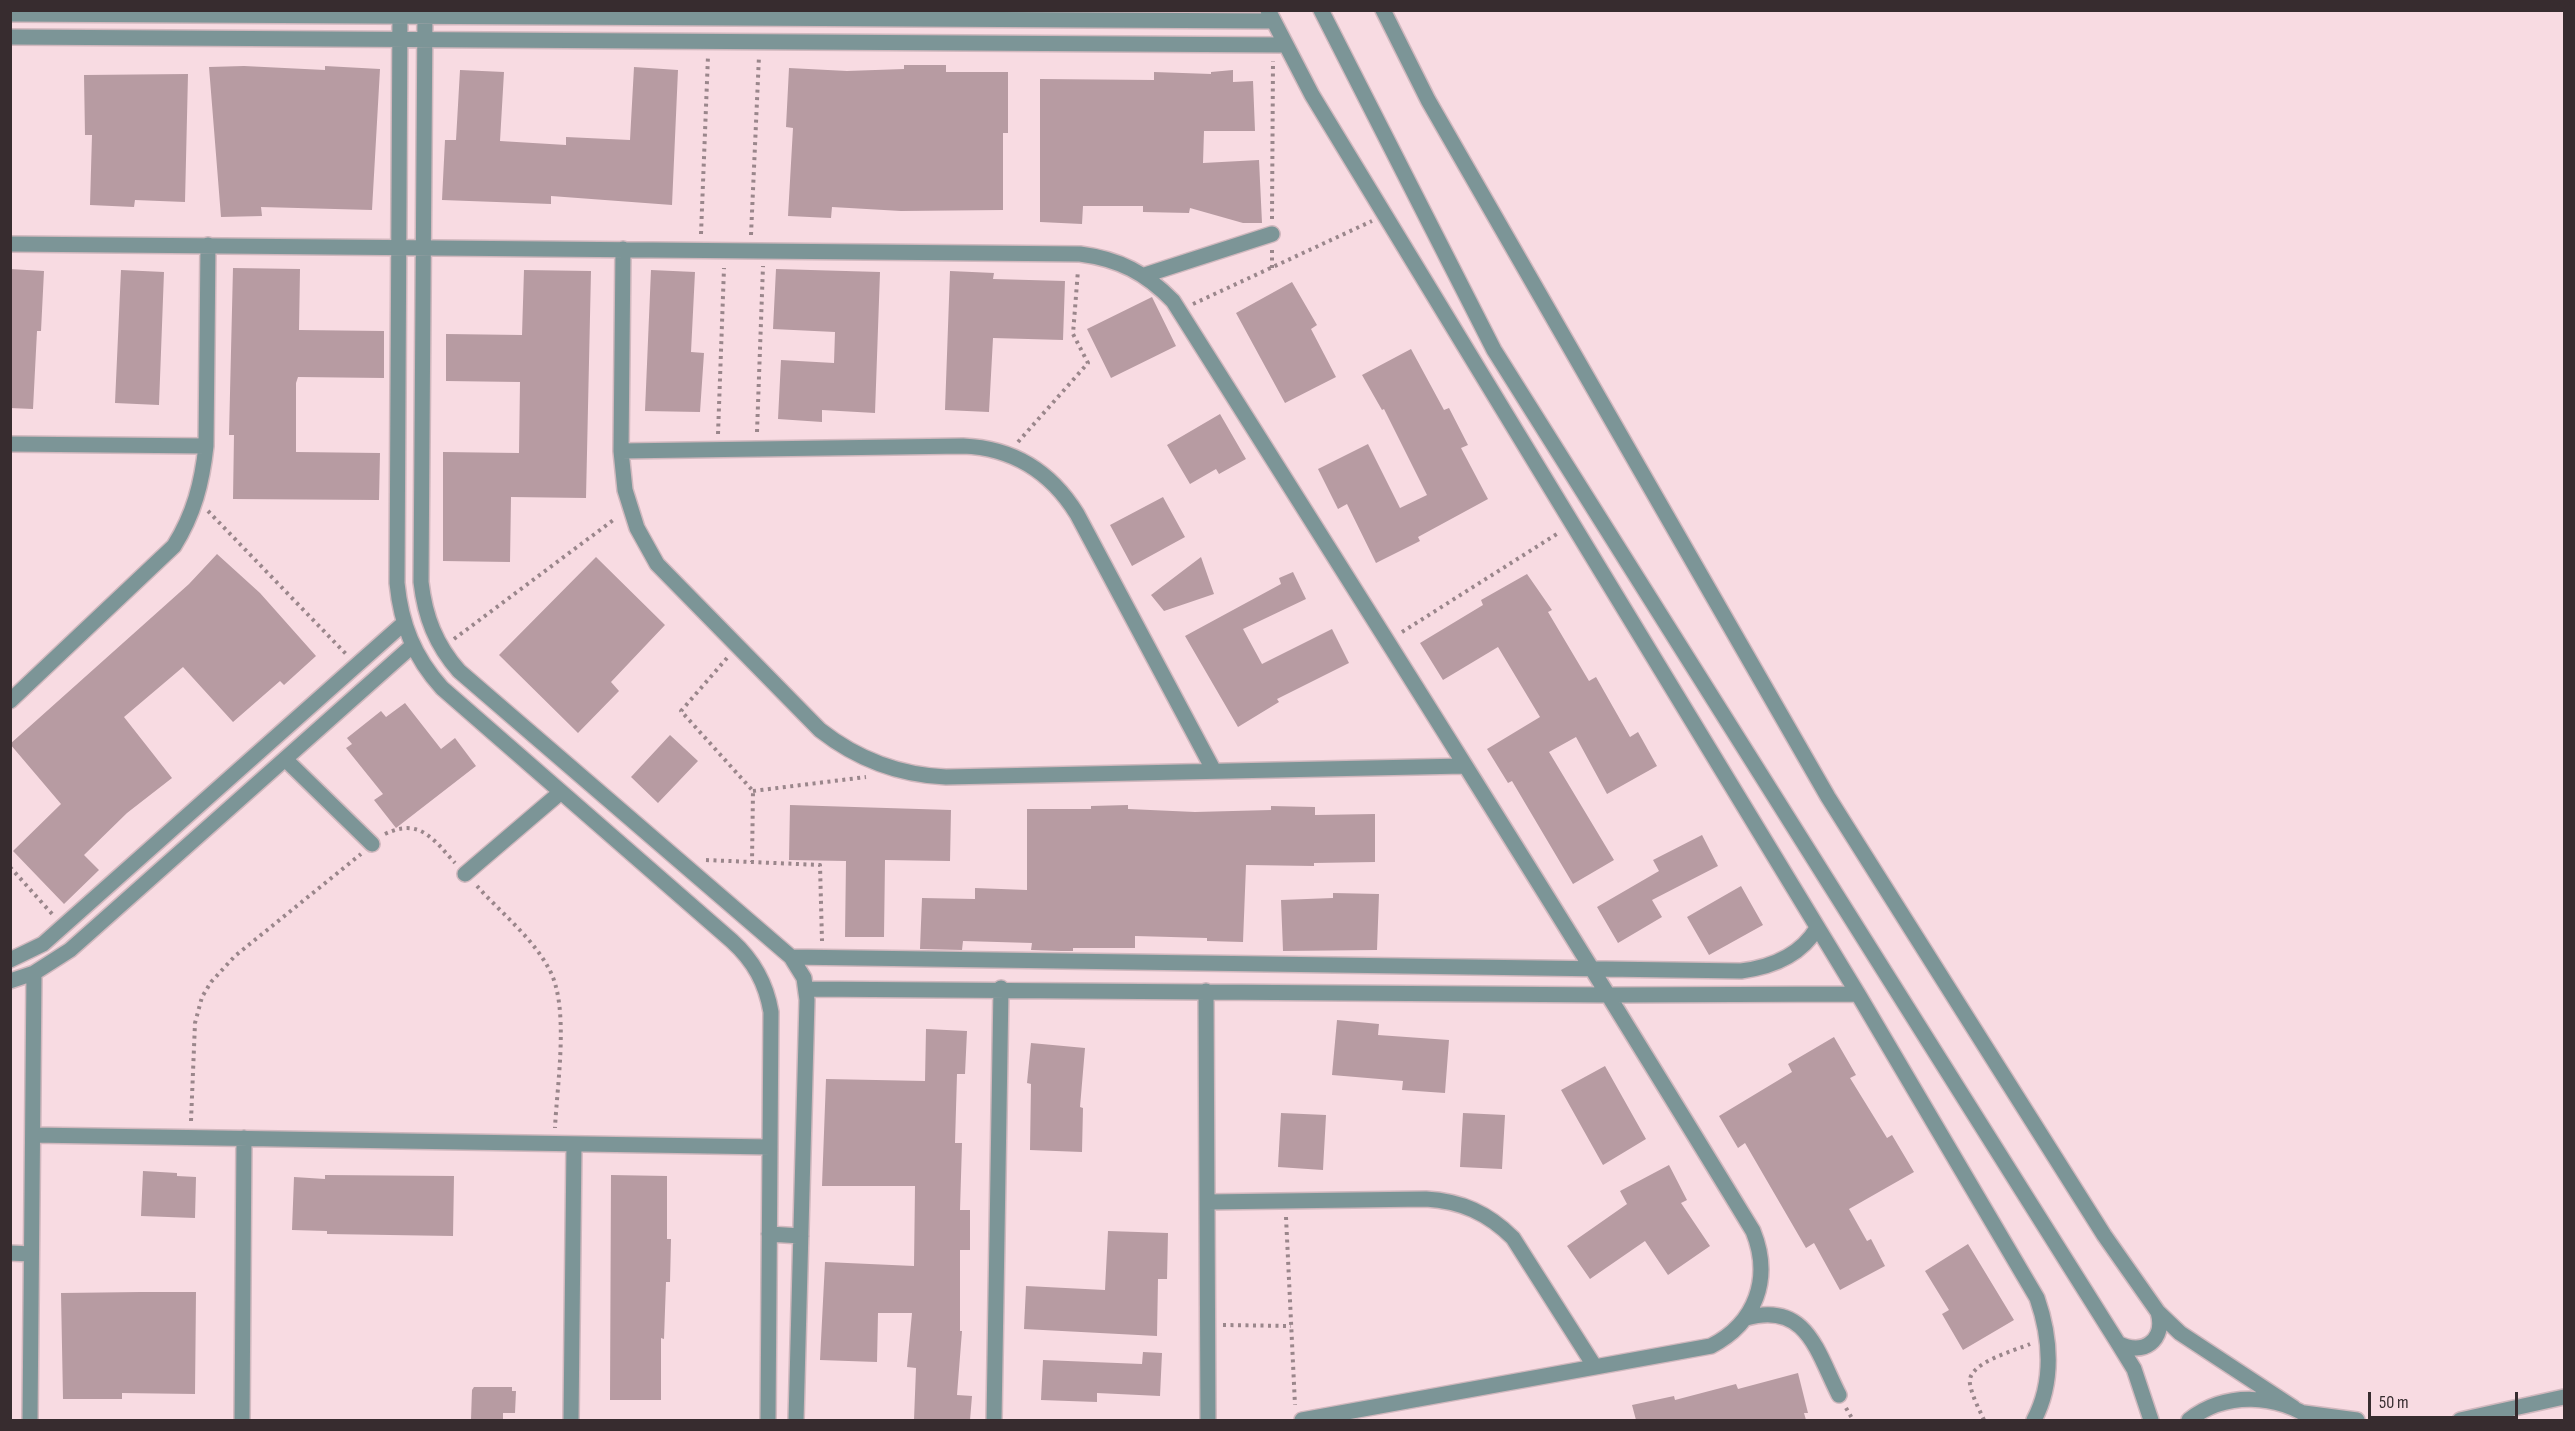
<!DOCTYPE html>
<style>
body{margin:0}
#map{position:relative;width:2575px;height:1431px;overflow:hidden;background:#f8dbe2;font-family:"Sofia Sans Condensed",sans-serif}
canvas{display:block}
.frame{position:absolute;inset:0;border:12px solid #372c2f;pointer-events:none}
.scale{position:absolute;left:2368px;top:1392px;width:150px;height:27px;box-sizing:border-box;border:3px solid #372c2f;border-top:0;padding-left:8px;font-size:18px;line-height:21px;white-space:nowrap;color:#372c2f;-webkit-text-stroke:4px #f8dbe2;paint-order:stroke}
</style>
<div id="map">
<canvas width="2575" height="1431"></canvas>
<div class="frame"></div>
<div class="scale">50 m</div>
</div>
<script>
const context = document.querySelector('canvas').getContext('2d');
context.lineJoin = 'round';
function paint(path, color) {
  context.fillStyle = color;
  context.fill(path, 'evenodd');
}
function trace(path, color, width, dash) {
  context.strokeStyle = color;
  context.lineWidth = width;
  context.lineCap = dash ? 'butt' : 'round';
  context.setLineDash(dash || []);
  context.stroke(path);
}
const building = new Path2D(`
 M904,65H946V72H1008V133H1003V210L901,211L832,207L831,218L788,216L793,128L786,127L789,68L847,71L904,69Z
 M244,66L325,70V66L380,69L372,210L261,207L262,216L221,217L209,67Z
 M634,67L678,70L672,205L551,196V204L442,200L445,140H456L460,70L504,72L500,141L566,145V137L630,140Z
 M1233,70V82L1253,81L1255,131H1204L1203,163L1259,160L1262,223H1243L1190,208L1189,213L1143,212V206H1083L1082,224L1040,222V79L1154,80V72L1211,74V72Z
 M188,74L185,202L135,200L134,207L90,205L92,135H85L84,75Z
 M233,268L300,269L299,330L384,331V378L298,377L296,383V452L380,453L379,500L233,499L234,435H229Z
 M10,269L44,271L41,331H37L33,409L10,408Z
 M776,269L880,272L875,413L822,410V422L778,419L781,360L834,363L835,332L773,329Z
 M121,270L164,272L159,405L115,403Z
 M524,270L591,271L586,498L511,497L510,562L443,561V452L519,453L520,382L446,381V334L522,335Z
 M651,270L695,272L691,352L704,353L700,412L645,411Z
 M950,271L994,273L993,279L1065,281L1063,340L993,338L989,412L945,410Z
 M1292,282L1317,325L1311,329L1336,377L1285,403L1236,313Z
 M1152,297L1176,346L1111,378L1087,329Z
 M1411,349L1444,410L1449,408L1468,445L1461,448L1488,499L1418,537L1420,541L1376,563L1347,504L1338,509L1318,469L1368,444L1400,508L1427,495L1384,409L1382,410L1362,375Z
 M1220,414L1246,459L1219,474L1216,469L1190,484L1167,445Z
 M1163,497L1185,537L1132,566L1110,525Z
 M217,554L260,593L316,656L284,685L280,681L233,722L183,667L124,717L172,778L127,813L84,855L99,870L64,904L13,851L61,804L10,744L189,584Z
 M596,557L665,625L611,682L619,691L578,733L499,655Z
 M1201,557L1214,594L1164,611L1151,595Z
 M1293,572L1306,599L1243,629L1262,664L1332,629L1349,663L1277,699L1279,702L1238,727L1185,636L1281,584L1279,578Z
 M1527,574L1552,610L1548,612L1589,681L1596,677L1630,737L1638,732L1657,766L1607,794L1576,737L1549,752L1614,860L1573,884L1512,781L1508,783L1487,749L1540,717L1498,647L1443,680L1420,643L1483,605L1481,600Z
 M405,703L441,749L455,738L476,766L396,828L374,800L383,794L346,748L352,744L347,738L381,711L386,717Z
 M670,735L698,761L658,803L631,777Z
 M790,805L951,810L950,861L885,860L884,937H845L846,861L789,860Z
 M1128,805V809L1195,812L1271,810V806L1315,807V815L1375,814V862L1314,863V866L1246,865L1243,942L1207,941V938L1135,936V948H1073V951H1061L1031,950L1032,943L963,941L962,950L920,949L922,898L975,899V888L1027,890V809H1091V806Z
 M1702,835L1718,866L1652,900L1662,917L1618,943L1597,907L1659,871L1653,860Z
 M1741,886L1763,925L1709,955L1687,917Z
 M1333,893L1379,894L1377,950L1283,951L1281,900L1333,898Z
 M1337,1020L1379,1024L1378,1035L1449,1040L1445,1093L1402,1090L1403,1081L1332,1075Z
 M926,1029L967,1031L965,1074H957L955,1143H962L960,1210H970V1250H960V1331H962L957,1395L972,1396L970,1420H914L916,1368L907,1367L912,1313H878L877,1362L820,1360L825,1262L914,1266L915,1186H822L826,1079L925,1081Z
 M1834,1037L1856,1075L1850,1078L1887,1138L1892,1135L1914,1172L1849,1209L1867,1241L1871,1239L1885,1266L1840,1290L1814,1243L1806,1248L1745,1143L1738,1148L1719,1116L1792,1072L1788,1064Z
 M1031,1043L1085,1048L1080,1107L1083,1108L1082,1152L1030,1150L1031,1084L1027,1083Z
 M1605,1066L1646,1139L1603,1165L1561,1090Z
 M1281,1113L1326,1115L1323,1170L1278,1167Z
 M1463,1113L1505,1115L1502,1169L1460,1167Z
 M1669,1165L1687,1200L1681,1203L1710,1246L1668,1275L1645,1241L1590,1279L1567,1246L1627,1204L1620,1191Z
 M143,1171L177,1173V1176L196,1177L195,1218L141,1216Z
 M325,1175L454,1176L453,1236L327,1234V1231L292,1230L294,1177L325,1179Z
 M611,1175L667,1176V1239H671L670,1282H666L664,1339L661,1338V1400H610Z
 M1108,1231L1168,1233L1167,1279H1158L1157,1336L1024,1329L1026,1286L1105,1290Z
 M1968,1244L2014,1320L1963,1350L1942,1314L1949,1310L1925,1271Z
 M141,1292H196L195,1394L122,1393V1399H63L61,1293Z
 M1143,1352L1162,1353L1160,1396L1097,1393V1402L1041,1400L1043,1360L1142,1364Z
 M1798,1373L1808,1413H1804L1806,1420H1636L1632,1405L1674,1396L1675,1400L1736,1384L1738,1389Z
 M474,1387H512V1391H516L515,1413H503V1420H471L472,1390Z`);
const path = new Path2D(`
 M1272,219L1273,61
 M701,234L708,56
 M751,235L759,56
 M1272,268V250
 M1193,304L1372,221
 M757,432L763,266
 M718,434L724,268
 M1018,442L1088,363L1073,334L1078,270
 M208,511L346,654
 M1402,632L1560,532
 M454,639L616,518
 M727,658L681,711L753,791L752,862
 M753,791L866,777
 M385,834C420,817 434,840 455,863
 M706,860L820,865L822,941
 M10,867L53,915
 M477,886C500,912 533,938 549,969C570,1006 557,1084 555,1128
 M191,1121L195,1023L202,997L211,982L235,956L361,854
 M1286,1217L1295,1405
 M1223,1325L1291,1326
 M1846,1408L1853,1420
 M1984,1420C1979,1409 1972,1396 1970,1384C1966,1363 2014,1351 2030,1344`);
const minor = new Path2D(`
 M400,10L397,583C401,624 414,657 442,688L732,941C754,961 766,983 771,1012L768,1420
 M425,10L421,582C425,617 436,645 459,671L791,957L804,978L807,1000L796,1420
 M1268,10L1312,95L1858,994L2037,1298C2051,1338 2054,1382 2034,1420
 M1321,10L1494,350L2118,1343L2134,1369L2151,1420
 M1383,10L1428,100L1828,797L2104,1235L2158,1312L2180,1333L2294,1408
 M10,14L1273,21
 M10,37L1284,45
 M10,244L1080,254C1119,259 1146,273 1173,301C1368,610 1563,919 1753,1231C1772,1278 1756,1323 1711,1346L1302,1420
 M623,249L621,451L625,490L637,528L657,564L820,730C857,759 898,775 946,777L1464,766
 M1145,275L1272,234
 M10,444L206,446
 M621,451L963,446C1013,448 1051,472 1077,514L1214,771
 M10,701L174,546C194,514 202,483 206,446L208,245
 M285,759L372,844
 M465,874L561,792
 M791,957L1741,971C1772,967 1801,955 1817,928
 M10,960L43,944L404,623
 M10,981L34,973L70,950L412,646
 M806,989L1610,995L1858,994
 M1206,991L1208,1420
 M33,1135L770,1147
 M1207,1202L1426,1199C1461,1201 1488,1213 1513,1238L1595,1367
 M769,1234L801,1236
 M10,1253L31,1254
 M1746,1318C1807,1301 1817,1352 1839,1395
 M2118,1343C2143,1357 2166,1340 2158,1312
 M2304,1413L2357,1420
 M30,1420L34,973
 M242,1420L244,1138
 M571,1420L574,1144
 M994,1420L1001,988
 M2189,1420C2226,1391 2277,1394 2314,1420
 M2460,1420L2564,1397`);
paint(building, '#b79ba2');
trace(minor, '#d1b8be', 18);
trace(path, '#9a868b', 4, [3, 4.5]);
trace(minor, '#7c9597', 15);
</script>
